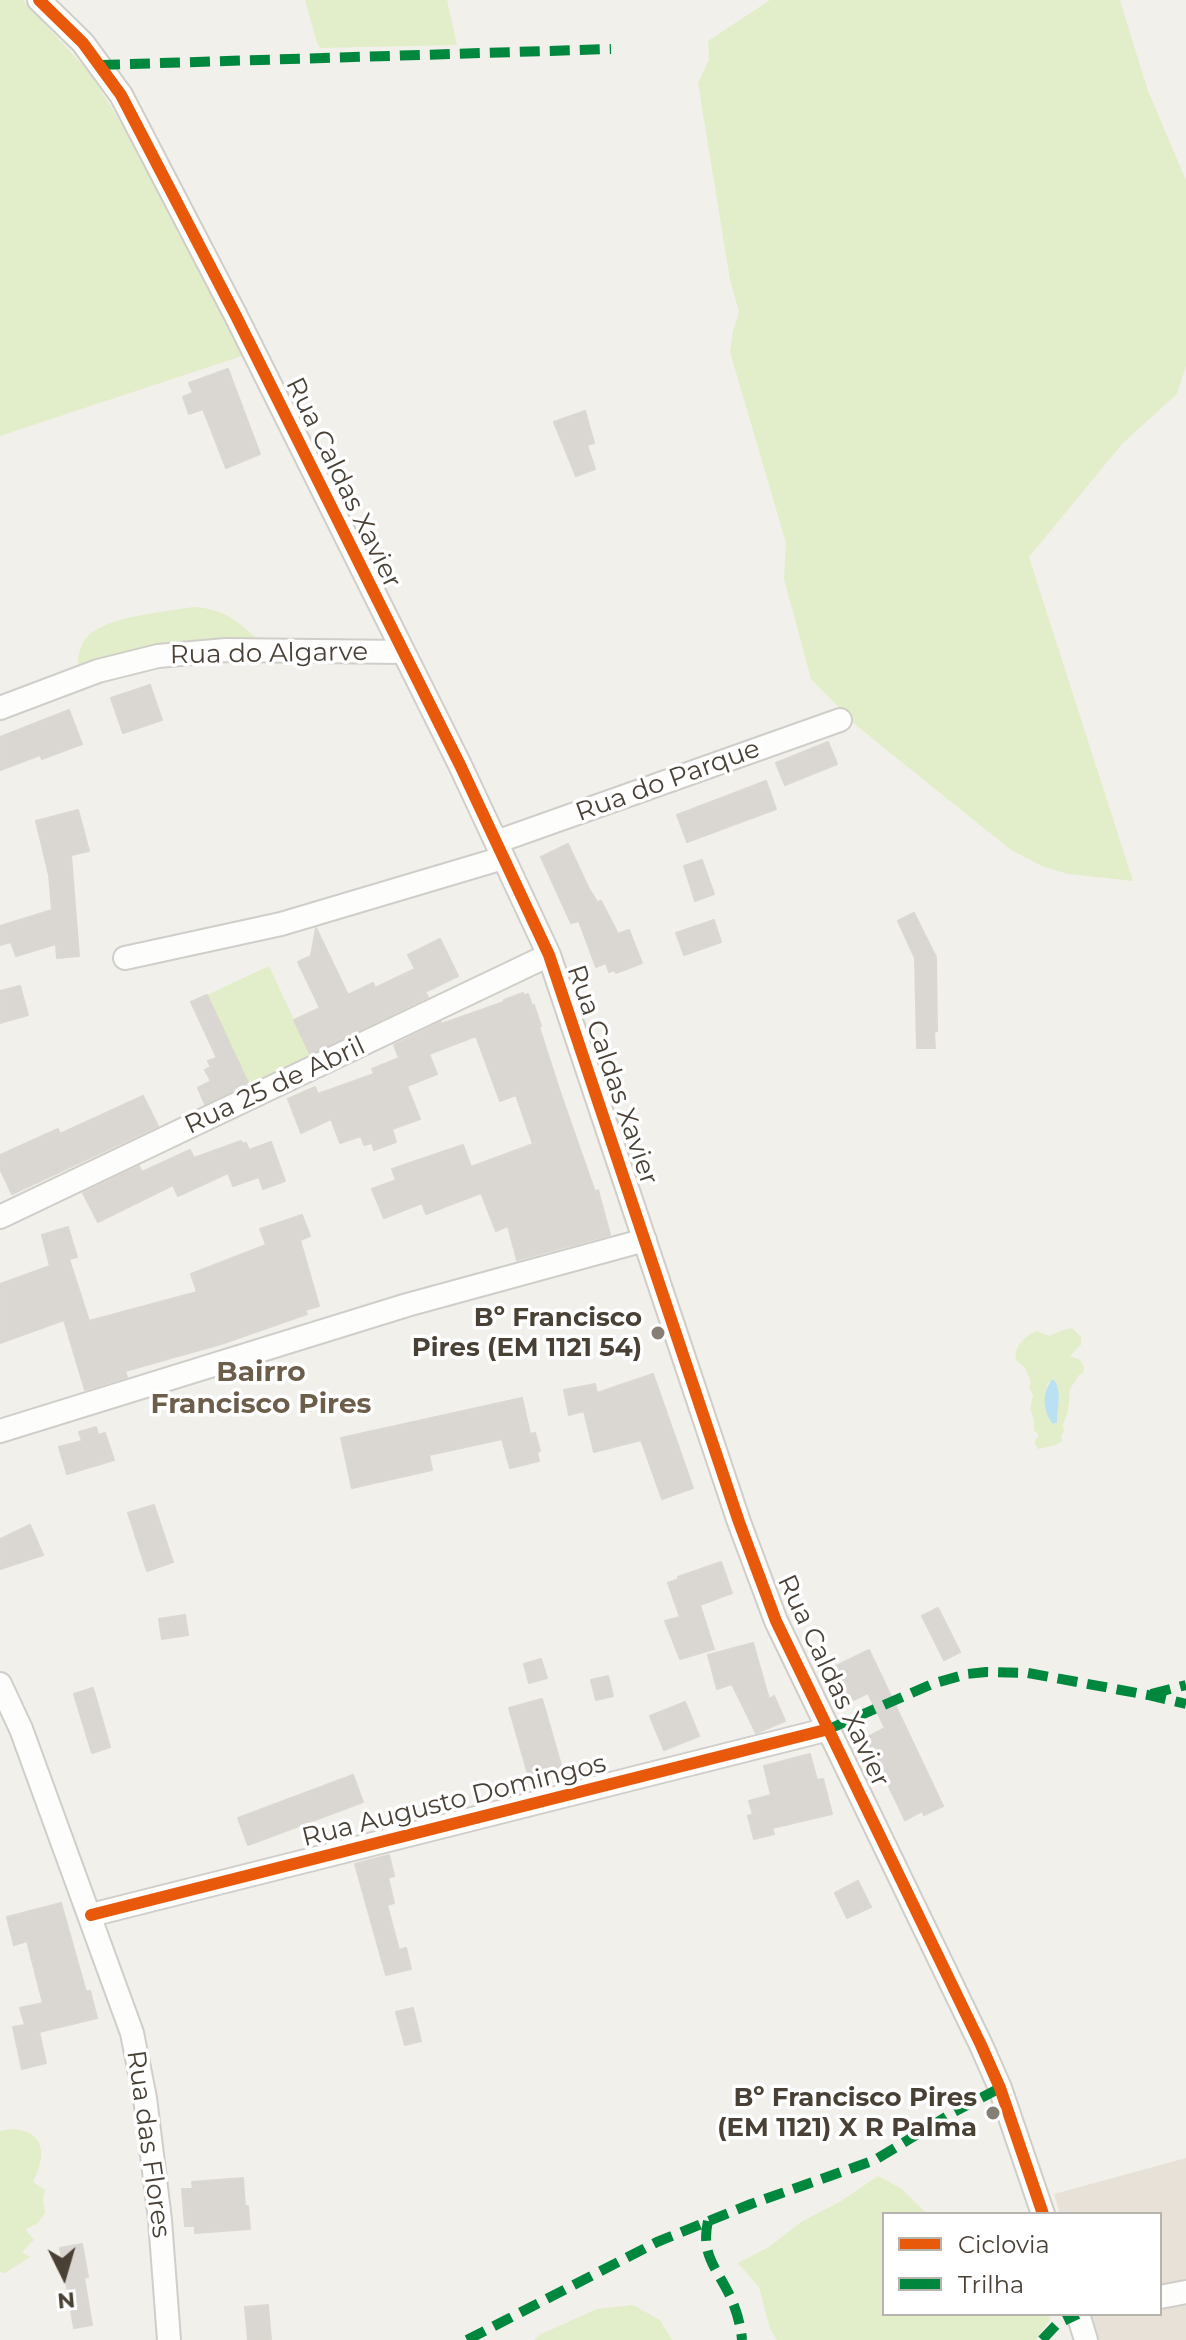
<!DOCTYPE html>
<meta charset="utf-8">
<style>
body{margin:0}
#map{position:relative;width:1186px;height:2340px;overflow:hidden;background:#f2f0eb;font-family:Montserrat,sans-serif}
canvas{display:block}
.legend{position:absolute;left:882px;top:2212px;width:280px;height:104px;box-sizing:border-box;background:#fff;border:2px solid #b7b3af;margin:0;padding:10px 14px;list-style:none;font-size:24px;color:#4a4136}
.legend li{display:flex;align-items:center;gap:16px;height:40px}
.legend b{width:40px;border:2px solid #b7b3af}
.north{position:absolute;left:24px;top:2236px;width:80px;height:80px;-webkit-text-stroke:6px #fff;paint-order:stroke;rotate:175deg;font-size:22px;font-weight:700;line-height:32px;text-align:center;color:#4a4136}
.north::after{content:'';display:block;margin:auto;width:28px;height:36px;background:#4a4136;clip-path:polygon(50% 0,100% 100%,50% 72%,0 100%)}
</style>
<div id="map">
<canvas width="1186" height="2340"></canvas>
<ul class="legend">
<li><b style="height:10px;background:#e8590c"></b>Ciclovia</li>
<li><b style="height:10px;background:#00873e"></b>Trilha</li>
</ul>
<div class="north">N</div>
</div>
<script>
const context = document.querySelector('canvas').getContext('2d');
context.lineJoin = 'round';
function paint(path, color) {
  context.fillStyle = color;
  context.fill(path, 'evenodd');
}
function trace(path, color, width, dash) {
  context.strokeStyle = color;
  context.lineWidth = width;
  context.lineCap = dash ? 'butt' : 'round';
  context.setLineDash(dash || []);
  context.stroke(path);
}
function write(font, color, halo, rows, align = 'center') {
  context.font = font + ' Montserrat,sans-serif';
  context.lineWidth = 7;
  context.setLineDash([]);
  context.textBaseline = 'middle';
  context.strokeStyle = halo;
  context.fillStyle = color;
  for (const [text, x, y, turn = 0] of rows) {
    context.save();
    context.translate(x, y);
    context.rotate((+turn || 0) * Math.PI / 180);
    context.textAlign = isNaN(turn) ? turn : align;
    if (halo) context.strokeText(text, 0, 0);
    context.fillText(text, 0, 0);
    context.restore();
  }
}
const residential = new Path2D(`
 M1186,2158V2340H1099L1091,2314H1160V2214H1060L1054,2194Z`);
const green = new Path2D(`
 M0,0H23L90,73L146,163L242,356L0,436Z
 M305,0H447L457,45L321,48L317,43Z
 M770,0H1120L1148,91L1186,180V366L1177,394L1122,444L1029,557L1133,881L1068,874L1042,866L1011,850L858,727L811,679L784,579L786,543L730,352L733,331L739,312L730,280L698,83L709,60L708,41Z
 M193,607C210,608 224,612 237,622C247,629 252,636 264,641L78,668C78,657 79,647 86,638C104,616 166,612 193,607Z
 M269,966L311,1056L249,1085L207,995Z
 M1072,1328L1081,1337V1345L1070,1356L1080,1360L1084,1367L1083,1373L1079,1375L1069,1391C1071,1399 1067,1419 1062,1426L1065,1429L1061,1437L1062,1441L1056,1445L1038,1449L1034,1442L1039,1435L1034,1430V1420L1030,1409L1033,1395L1029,1387L1031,1382L1025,1368L1016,1360C1014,1346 1024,1337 1036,1331L1050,1336L1060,1331ZM1048,1382L1059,1395L1056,1422L1053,1424C1044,1412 1043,1397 1048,1382Z
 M12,2129C47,2131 46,2157 33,2182L45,2190L43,2200L45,2213L37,2224L25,2229L34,2240L22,2252L30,2257L5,2273L0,2272V2131Z
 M878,2176L902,2189L927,2214H884V2314H1046L1051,2318L1036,2340H777L770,2329L759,2287L738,2263L769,2247L801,2222L841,2201Z
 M633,2305L660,2320L672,2340H534L541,2334L597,2309Z`);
const water = new Path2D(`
 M1053,1379C1063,1390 1057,1408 1057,1422L1053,1424C1043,1412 1041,1391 1053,1379Z`);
const building = new Path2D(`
 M228,369L260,454L226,468L203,409L189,414L183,397L193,393L189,383Z
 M585,411L594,443L587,445L595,469L576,476L554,422Z
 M150,685L162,720L123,733L111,698Z
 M69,710L82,744L42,759L40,755L0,770V737Z
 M828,742L837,764L785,785L776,763Z
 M766,781L776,809L687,842L677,815Z
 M78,810L89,851L71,855L79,956L57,958L56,944L16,956L11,942L0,945V926L52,910L49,875L36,821Z
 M568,844L588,887L597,902L601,901L618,934L629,930L642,963L616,973L615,970L609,972L606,963L596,967L579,921L571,923L541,857Z
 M702,860L714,894L695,901L684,866Z
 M914,913L936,957L937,1031L934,1032L935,1048H917L915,958L898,921Z
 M714,920L721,942L684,955L676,933Z
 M316,928L348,995L373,983L375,988L415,969L408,955L440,939L458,976L425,992L428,997L310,1054L294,1020L320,1008L298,962L311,956Z
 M20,986L28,1015L0,1023V991Z
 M523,993L524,996L528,994L532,1006L534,1005L541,1026L539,1027L561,1095L595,1192L598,1190L610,1235L517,1260L508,1226L496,1231L481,1193L426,1214L422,1203L384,1218L372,1189L396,1180L392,1169L463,1145L471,1167L533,1144L516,1095L500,1101L476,1036L429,1054L437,1074L407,1086L420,1119L392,1129L396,1142L374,1150L372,1143L364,1145L361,1136L340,1143L331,1119L301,1133L288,1099L315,1087L318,1094L374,1074L372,1069L399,1058L394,1045L441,1022V1024L504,1002V1000Z
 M207,995L248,1083L205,1104L198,1088L211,1081L205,1070L211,1067L208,1061L217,1058L191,1002Z
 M143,1096L158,1126L12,1194L0,1169V1155L58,1129L60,1134Z
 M241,1141L242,1144L246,1143L249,1150L271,1142L285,1181L263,1189L259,1177L233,1186L228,1173L178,1196L173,1185L98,1222L83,1193L139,1166L142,1172L190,1150L194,1158Z
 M302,1215L310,1236L300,1240L319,1306L305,1310L307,1314L221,1344L125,1371L127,1377L85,1390L64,1320L0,1343V1284L50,1266L42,1235L68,1227L77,1257L69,1259L89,1321L197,1292L191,1274L266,1245L260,1229Z
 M653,1374L693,1488L662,1499L641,1440L594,1452L584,1411L569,1415L564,1390L595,1384L597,1393Z
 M522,1398L530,1434L535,1433L540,1451L537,1452L539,1461L510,1468L502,1439L429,1455L432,1470L352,1488L341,1438Z
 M96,1427L98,1435L105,1433L114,1460L67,1474L59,1447L82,1441L79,1432Z
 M154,1505L173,1562L147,1571L128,1513Z
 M30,1525L43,1555L0,1569V1539Z
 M721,1562L732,1593L700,1605L714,1649L680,1659L665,1621L680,1617L668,1583L679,1579L678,1577Z
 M938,1608L960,1652L944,1660L922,1616Z
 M185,1615L188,1635L162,1639L159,1619Z
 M753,1643L769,1699L774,1696L785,1721L756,1733L732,1684L717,1689L708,1655Z
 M869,1650L943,1806L924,1815L922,1811L905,1820L866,1738L885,1728L868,1693L847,1703L830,1669Z
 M541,1659L547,1678L529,1683L524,1664Z
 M608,1676L613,1696L596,1700L591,1680Z
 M93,1688L110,1747L92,1753L74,1694Z
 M542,1699L563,1772L530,1781L509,1708Z
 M685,1702L699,1736L664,1750L650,1716Z
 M810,1754L817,1780L823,1779L832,1814L772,1828L774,1834L754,1839L748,1816L753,1814L749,1801L771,1795L764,1766Z
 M353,1775L363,1802L248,1845L238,1818Z
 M389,1855L394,1876L388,1878L394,1903L387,1905L399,1950L406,1948L411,1969L386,1975L355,1864Z
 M858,1881L871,1907L847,1918L835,1893Z
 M61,1903L86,1992L90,1991L97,2018L39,2032L46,2063L22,2069L13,2027L25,2025L20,2008L43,2003L27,1941L14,1945L7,1917Z
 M413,2008L421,2041L405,2045L396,2012Z
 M243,2178L245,2207L248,2206L250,2229L195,2233V2226H185L182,2189H193L192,2182Z
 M82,2244L88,2277L84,2278L92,2325L74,2328L60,2248Z
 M268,2305L271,2340H248L245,2307Z`);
const street = new Path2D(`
 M39,0L83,43L121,95L236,316L460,765L549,955L739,1522L776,1621L981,2045L1000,2088L1043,2214
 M0,708L98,671L158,656L226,650L403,652
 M496,842L840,720
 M125,958L281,924L503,858
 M0,1217L549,955
 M0,1431L407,1305L645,1240
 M0,1684L21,1729L132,2033L145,2098L160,2220L169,2340
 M91,1915L829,1729
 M1160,2297L1186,2292
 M1078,2314L1086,2340`);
const quiet = new Path2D(`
 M100,65L611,49
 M1151,1694L1186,1685
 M829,1729L932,1684L967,1674L986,1672L1028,1673L1148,1695L1186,1704
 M708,2221C701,2253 714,2265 728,2292C735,2305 741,2325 742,2340
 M467,2340L657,2242L751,2204L875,2160L954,2112L1000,2088
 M1042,2340L1057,2324L1078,2314`);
const cycleway = new Path2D(`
 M39,0L83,43L121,95L236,316L460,765L549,955L739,1522L776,1621L981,2045L1000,2088L1043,2214
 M91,1915L829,1729`);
const markers = [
 [658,1333,8,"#857e75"],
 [993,2113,8,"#857e75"]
];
const streetNames = [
 ["Rua Caldas Xavier",343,483,64],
 ["Rua do Algarve",269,654,-1],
 ["Rua do Parque",668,781,-20],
 ["Rua Caldas Xavier",612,1075,71],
 ["Rua 25 de Abril",275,1086,-25],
 ["Rua Caldas Xavier",833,1681,65],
 ["Rua Augusto Domingos",454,1801,-14],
 ["Rua das Flores",148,2144,82]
];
const poiNames = [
 ["Bº Francisco",642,1318],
 ["Pires (EM 1121 54)",642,1348],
 ["Bº Francisco Pires",977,2098],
 ["(EM 1121) X R Palma",977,2128]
];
const neighbourhoodNames = [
 ["Bairro",261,1373],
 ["Francisco Pires",261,1405]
];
paint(residential, '#e7e1d8');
paint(green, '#e2eec9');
paint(water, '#b9e0f3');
paint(building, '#dad7d2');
trace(building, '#dbd7d1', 2);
trace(street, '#d0cec9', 26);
trace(street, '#fdfdfc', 22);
trace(quiet, '#00873e', 10, [20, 10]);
trace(cycleway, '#e8590c', 12);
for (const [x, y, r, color] of markers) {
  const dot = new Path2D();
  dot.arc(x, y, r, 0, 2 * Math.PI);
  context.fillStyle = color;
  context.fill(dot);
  trace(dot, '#fff', 3);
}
write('26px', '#4a4136', '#fff', streetNames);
write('bold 26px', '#4a4136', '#fff', poiNames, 'right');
write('bold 28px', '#6d5e4c', '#fff', neighbourhoodNames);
</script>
